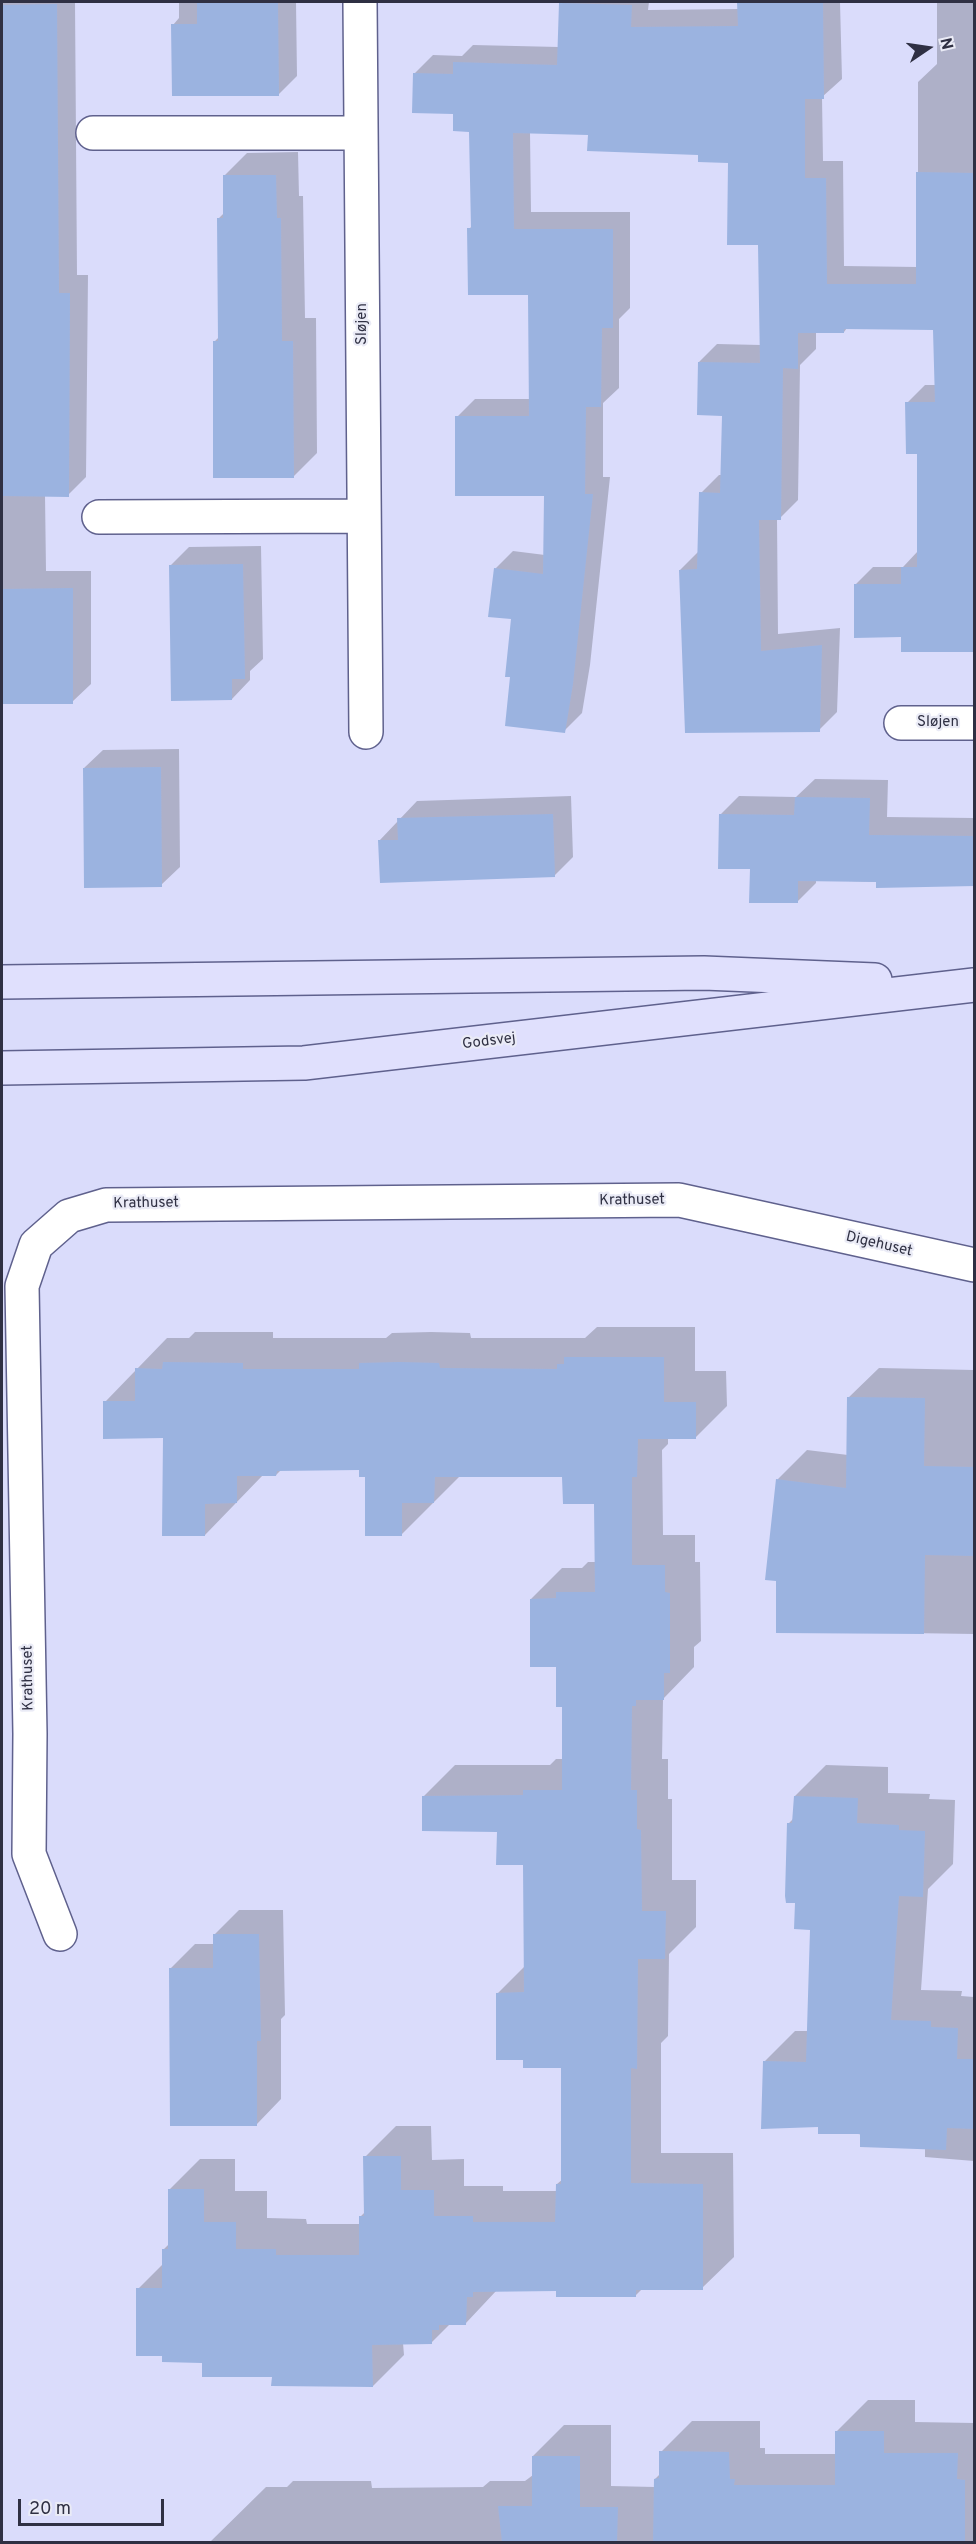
<!DOCTYPE html>
<meta charset="utf-8">
<style>
body{margin:0}
#map{position:relative;width:976px;height:2544px;overflow:hidden;background:#dadcfb;font-family:Overpass,sans-serif}
canvas{display:block}
.frame{position:absolute;inset:0;border:3px solid #2f3043;pointer-events:none}
.north{position:absolute;left:898px;top:18px;width:60px;height:60px;-webkit-text-stroke:4px #eaebf6;paint-order:stroke;rotate:77deg;font-size:16px;font-weight:700;line-height:24px;text-align:center;color:#2f3043}
.north::after{content:'';display:block;margin:auto;width:21px;height:27px;background:#2f3043;clip-path:polygon(50% 0,100% 100%,50% 72%,0 100%)}
.scale{position:absolute;left:18px;top:2499px;width:146px;height:27px;box-sizing:border-box;border:3px solid #2f3043;border-top:0;padding-left:8px;font-size:18px;line-height:21px;white-space:nowrap;color:#2f3043;-webkit-text-stroke:4px #eaebf6;paint-order:stroke}
</style>
<div id="map">
<canvas width="976" height="2544"></canvas>
<div class="frame"></div>
<div class="north">N</div>
<div class="scale">20 m</div>
</div>
<script>
const context = document.querySelector('canvas').getContext('2d');
context.lineJoin = 'round';
function paint(path, color) {
  context.fillStyle = color;
  context.fill(path, 'evenodd');
}
function trace(path, color, width, dash) {
  context.strokeStyle = color;
  context.lineWidth = width;
  context.lineCap = dash ? 'butt' : 'round';
  context.setLineDash(dash || []);
  context.stroke(path);
}
function write(font, color, halo, rows, align = 'center') {
  context.font = font + ' Overpass,sans-serif';
  context.lineWidth = 4.5;
  context.setLineDash([]);
  context.textBaseline = 'middle';
  context.strokeStyle = halo;
  context.fillStyle = color;
  for (const [text, x, y, turn = 0] of rows) {
    context.save();
    context.translate(x, y);
    context.rotate((+turn || 0) * Math.PI / 180);
    context.textAlign = isNaN(turn) ? turn : align;
    if (halo) context.strokeText(text, 0, 0);
    context.fillText(text, 0, 0);
    context.restore();
  }
}
const shadow = new Path2D(`
 M2,2H75L77,275H88L86,477L68,495H45L46,571H91V684L72,702L2,643Z
 M179,2H296L297,76L278,95L173,25L179,18Z
 M562,2H649L648,10L739,9V2H840L842,79L822,97L823,161H843L844,266L918,267V82L937,64V2H974V650L903,636L855,585L873,567H903L918,551L919,453L907,403L925,385H936L934,328H847L844,332L816,331V349L800,365L798,500L780,518H777L778,634L840,628L837,712L819,730L680,570L698,552L701,493L719,475H722L723,414L699,362L717,344L761,345L760,244L729,161L700,153L589,134L530,132L531,212H630V308L619,319V388L603,403V477H610L590,665L582,713L564,731L512,676L513,618L495,569L513,551L545,555V494L457,417L475,399H531L529,293L469,229L472,226L470,130L415,73L433,55L462,56L473,45L559,47Z
 M298,152L299,196H303L305,318H316L317,453L294,476L214,342L220,336L218,219L224,213V176L247,153Z
 M261,546L263,659L250,671V680L232,699L170,566L189,547Z
 M179,749L180,867L161,885L84,768L103,750Z
 M815,779L888,780L887,817L974,818V885L816,880V883L797,902L751,867L720,815L739,796L796,797Z
 M571,796L573,857L554,876L379,841L417,801Z
 M597,1327H695V1371H726L727,1406L696,1437H668V1444L662,1450L663,1535H695V1562H700L701,1641L694,1647V1667L663,1699L662,1759H668V1799H672V1880H696V1927L669,1954L668,2036L661,2043V2153H733L734,2257L702,2288L642,2289L635,2296L558,2290H497L466,2323H451L431,2343H403L404,2355L373,2386L273,2376L164,2355L138,2289L164,2263V2249L170,2243L169,2190L200,2159H235V2191H267V2218L306,2219L307,2224H360V2217L365,2212V2157L396,2126H431L432,2160L464,2159V2186H503V2191H557V2184L563,2179V2066L524,2059L498,1993L525,1966L524,1863L498,1830L424,1796L455,1765H550L556,1759H564V1705L558,1665L531,1599L562,1568H582L588,1562H596V1502L564,1476H460L401,1535L361,1469H282L276,1475H263L205,1535L164,1437L105,1402L167,1338H189L195,1332H273V1338H386L392,1333L431,1332L470,1333L471,1338H585Z
 M879,1368L974,1370V1634L777,1631V1480L807,1450L848,1455V1398Z
 M826,1765L888,1767V1793L930,1794L929,1799L955,1800L953,1864L928,1889L921,1990L962,1991L961,1996L974,1997V2161L925,2157V2148L820,2126L765,2061L795,2031H809L811,1929L797,1902L788,1824L794,1818L795,1796Z
 M239,1910H283L285,2015L281,2019V2099L257,2124L171,1968L195,1944H214V1935Z
 M868,2400H915V2422L974,2423V2542H210L266,2487H287L293,2481H371L372,2488L483,2487L490,2481H525L533,2475V2456L564,2425H611V2486L655,2487V2479L660,2474L661,2452L692,2421H760V2448H765V2454H837V2431Z`);
const building = new Path2D(`
 M197,2H278L279,96H172L171,24H197Z
 M737,2H823L824,99H805V178H826L827,284H916V172L975,173V652H901V637L854,638V584H901V567H917V454H906L905,402H935L933,330L844,329V333H798V369L783,368L781,520H759L761,651L822,645L820,732L685,733L679,570L697,569L699,492L720,493L722,416L697,415L698,362L760,363L758,245H727L728,163L698,162V155L587,151L588,135L513,133L514,229H613V328H602L601,407H586L585,494H593L573,684L565,733L505,726L510,677H505L511,619L488,617L494,568L543,574L544,496H455V416H529L528,295H468L467,228H471L469,132L453,131V114L412,113L413,73L453,74V62L557,65L559,3L632,5L631,27L738,26Z
 M57,4L59,293H70L69,497L2,496V5Z
 M223,175H276L277,218H281L282,341H293L294,478H213V341H218L217,218H223Z
 M243,564L245,679H232V700L171,701L169,565Z
 M73,588V704H2V589Z
 M161,767L162,887L84,888L83,768Z
 M795,797L870,798L869,835L975,836V886L876,888V882L798,881V903H749L750,869H718L719,814L794,815Z
 M553,814L555,877L380,883L378,840H398L397,818Z
 M564,1357H664V1402H696V1439H638L637,1477H632V1565H665V1592L670,1593V1673H664V1700H636V1706H632L631,1790H637V1829L641,1830L642,1911H666L665,1959H638L637,2069L631,2068V2183L703,2184V2290H636V2297H556V2291L473,2292V2297H467L466,2325H439V2330H432V2344L372,2345L373,2387L271,2386L272,2377H202V2363L162,2362V2356H136V2288H162V2249H168V2189H204V2222H236V2249H276V2255H359V2216H364L363,2156H401V2190H434V2216H473V2222H555L556,2184H561V2068H523V2060H496V1993L524,1992L523,1865H496L497,1832L422,1831V1796L523,1795V1790H562V1707H556V1667H530V1599L556,1598V1592H595L594,1504H563L562,1477H435L434,1503H402V1536H365V1477H359V1470L277,1471L276,1476H237V1503L205,1504V1536H162L163,1438L103,1439V1401H135V1368L162,1369L163,1362L243,1363V1369H359V1363L399,1362L439,1363L440,1368L557,1369V1364H564Z
 M847,1397L925,1398L924,1466L975,1467V1556L925,1555L924,1634L776,1633V1581L765,1580L776,1479L846,1488Z
 M794,1796L858,1798L857,1823L899,1825V1830L925,1831L923,1897L899,1896L891,2020L931,2021V2027L958,2028L957,2059H975V2129L947,2128L946,2150L860,2147V2134H818V2127L761,2129L763,2061L806,2062L810,1930L794,1929L795,1903H786L785,1896L787,1823H792Z
 M213,1934H259L261,2041H257V2126H170L169,1968H213Z
 M835,2431H884V2453H958L957,2479L965,2480V2542H653L654,2479L659,2478V2451L729,2452L730,2479H735L734,2485H835Z
 M532,2456H580V2507H618L617,2542H502L498,2506H532Z`);
const street = new Path2D(`
 M360,2L366,732
 M93,133H361
 M99,517L364,516
 M901,723H974
 M60,1934L29,1854L30,1734L22,1286L36,1245L69,1216L106,1205L679,1200L974,1265`);
const secondary = new Path2D(`
 M2,982L704,973L875,980
 M2,1068L304,1063L974,985`);
const streetNames = [
 ["Sløjen",363,324,-90],
 ["Sløjen",938,723],
 ["Godsvej",489,1042,-7],
 ["Krathuset",632,1201,-1],
 ["Krathuset",146,1204,-1],
 ["Digehuset",879,1245,13],
 ["Krathuset",29,1678,-91]
];
paint(shadow, '#0003');
paint(building, '#9bb3e0');
trace(street, '#5f618d', 36);
trace(secondary, '#5f618d', 36);
trace(street, '#fff', 33);
trace(secondary, '#e0e0fd', 33);
write('15px', '#2f3043', '#eaebf6', streetNames);
</script>
